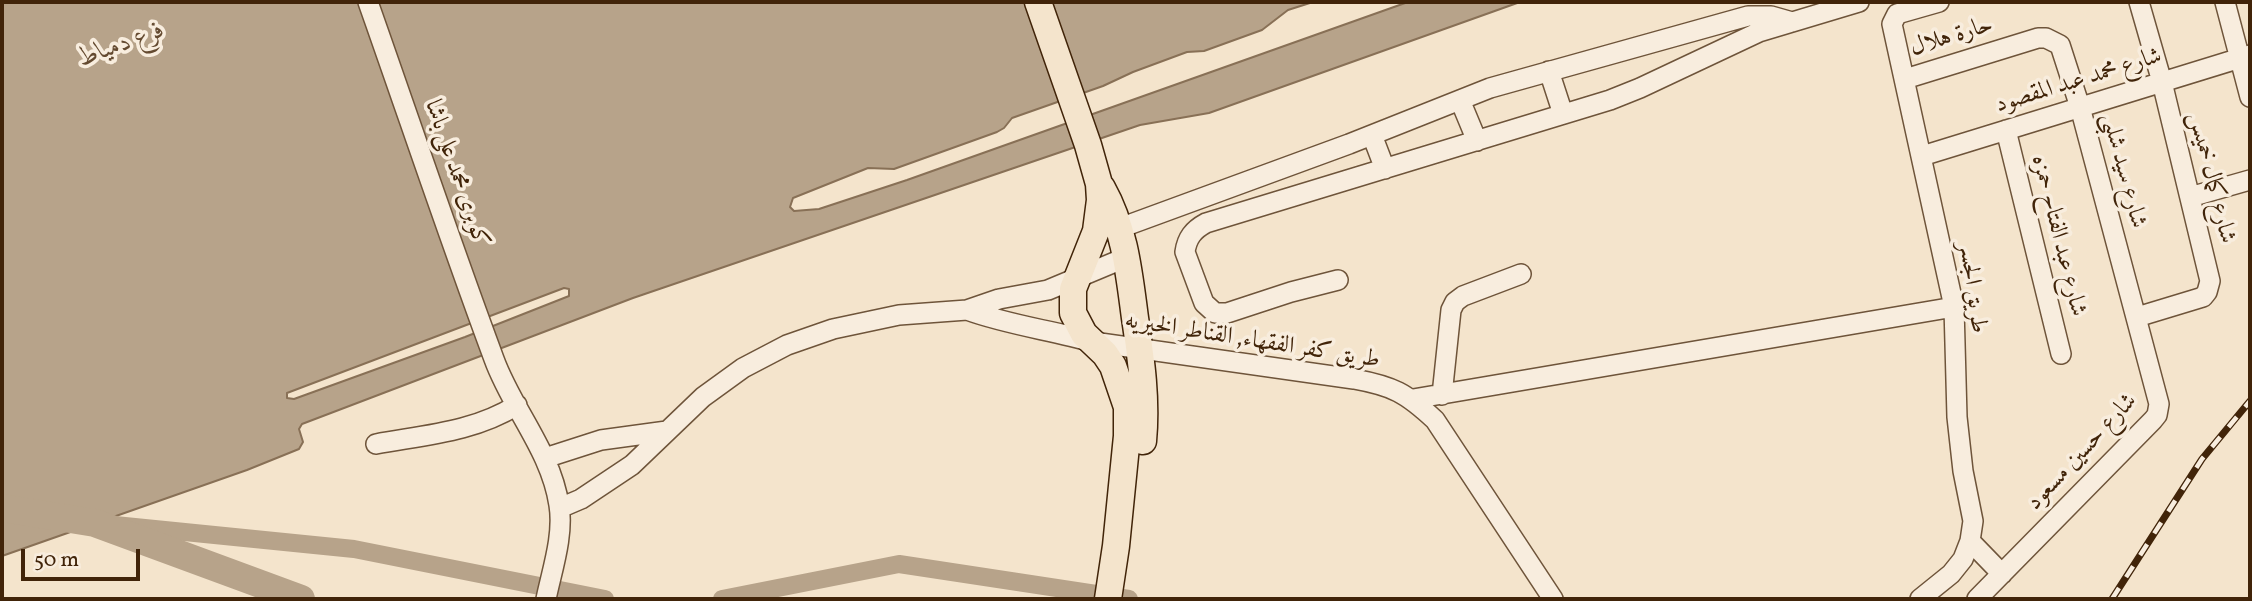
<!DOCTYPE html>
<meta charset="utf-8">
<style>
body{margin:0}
#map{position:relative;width:2252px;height:601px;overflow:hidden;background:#f4e4cc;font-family:Vollkorn,serif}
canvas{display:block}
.frame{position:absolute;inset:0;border:4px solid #412409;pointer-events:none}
.scale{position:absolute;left:21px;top:549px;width:119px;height:32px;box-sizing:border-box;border:4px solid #412409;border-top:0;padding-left:9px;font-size:21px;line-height:24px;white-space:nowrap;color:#412409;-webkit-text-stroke:5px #f8edde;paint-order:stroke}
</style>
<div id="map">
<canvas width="2252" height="601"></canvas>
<div class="frame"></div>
<div class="scale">50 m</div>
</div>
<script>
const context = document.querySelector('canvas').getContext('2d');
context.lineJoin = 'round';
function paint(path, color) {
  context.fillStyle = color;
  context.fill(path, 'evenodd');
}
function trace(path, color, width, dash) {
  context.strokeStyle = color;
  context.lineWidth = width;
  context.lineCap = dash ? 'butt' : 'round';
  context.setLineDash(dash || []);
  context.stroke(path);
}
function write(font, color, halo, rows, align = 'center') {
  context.font = font + ' Vollkorn,Amiri,serif';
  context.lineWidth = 7;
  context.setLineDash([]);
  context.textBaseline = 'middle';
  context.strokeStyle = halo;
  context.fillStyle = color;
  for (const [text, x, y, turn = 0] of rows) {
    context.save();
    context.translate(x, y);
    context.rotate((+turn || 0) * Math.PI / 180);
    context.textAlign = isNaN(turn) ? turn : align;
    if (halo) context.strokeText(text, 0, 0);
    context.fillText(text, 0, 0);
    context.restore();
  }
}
const water = new Path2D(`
 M2,2H1313L1288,10L1262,30L1204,51L1187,52L1133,72L1103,86L1012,118L1004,128L997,132L894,169L868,168L793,198L790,207L794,211L819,209L907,180L1408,2H1520L1209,113L1140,125L633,298L302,424L299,429L303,442L299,449L247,470L2,556ZM564,288L569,289V296L465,337L294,399L287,398V393Z`);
const canal = new Path2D(`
 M95,523L354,549L605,599
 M722,599L899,564L1129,599`);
const river = new Path2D(`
 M2,508L95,523L301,599`);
const minor = new Path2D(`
 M368,2C410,121 450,241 494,359C512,409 551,451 559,505C564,535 552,570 546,599
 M2225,2L2250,97
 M1549,71L1563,114
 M1905,79L2038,38H2046L2060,45L2080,107L2159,404L2157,415L2153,420L1977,599
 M1460,100L1477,141
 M2006,130L2061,354
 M1372,135L1385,169
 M1922,156L2250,55
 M2190,197L2250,180
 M1120,228L1349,144L1490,88L1748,16H1771L1792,22
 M1338,280L1291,292L1227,313H1215L1204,303L1185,252C1187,238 1193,230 1206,223L1610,100L1640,88L1759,32L1859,2
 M967,310C1008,325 1051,330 1093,342L1354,379C1393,386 1406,393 1435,420L1553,599
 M2137,317L2203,297L2207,292L2210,281L2162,82L2139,2
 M1442,395L1451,310L1455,302L1463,296L1521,274
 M1413,399L1954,307
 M376,444C425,435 474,432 517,405
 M545,458L601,440L667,431
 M560,508L581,499L632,465L703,397L743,368L787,345L833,329L899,315L967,310L999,299L1048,290L1127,257
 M1970,541L2002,574
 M1920,599L1951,574L1963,559L1970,541L1973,521L1963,471L1957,417L1954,307L1892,24L1897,14L1939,2`);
const major = new Path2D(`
 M1038,2L1088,145L1099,184L1100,200L1096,231L1073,289V313L1084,334L1105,354L1113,366L1127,407V436L1116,546L1108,599
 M1102,188C1125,229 1129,273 1135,318C1141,359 1147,399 1143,441`);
const rail = new Path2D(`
 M2112,599L2202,459L2250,401`);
const streetNames = [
 ["حارة هلال",1952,38,-17],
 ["شارع محمد عبد المقصود",2079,82,-17],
 ["شارع سيد شلبى",2122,171,75],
 ["كوبرى محمد على باشا",455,174,71],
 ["شارع كمال خميس",2210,178,76],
 ["شارع عبد الفتاح حمزه",2057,236,76],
 ["طريق الجسر",1971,288,82],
 ["طريق كفر الفقهاء, القناطر الخيريه",1252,342,9],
 ["شارع حسين مسعود",2083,453,-47]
];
const waterNames = [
 ["فرع دمياط",122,46,-20]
];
paint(water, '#b7a38a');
trace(water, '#887056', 2);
trace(canal, '#b7a38a', 18);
trace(river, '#b7a38a', 28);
trace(minor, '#6e543a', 22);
trace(major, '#412409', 29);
trace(minor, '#f8edde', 19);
trace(major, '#f4e4cc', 26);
trace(rail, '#412409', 7);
trace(rail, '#f8edde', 4.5, [13]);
write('24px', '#412409', '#f8edde', streetNames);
write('italic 26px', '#644a30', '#f8edde', waterNames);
</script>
